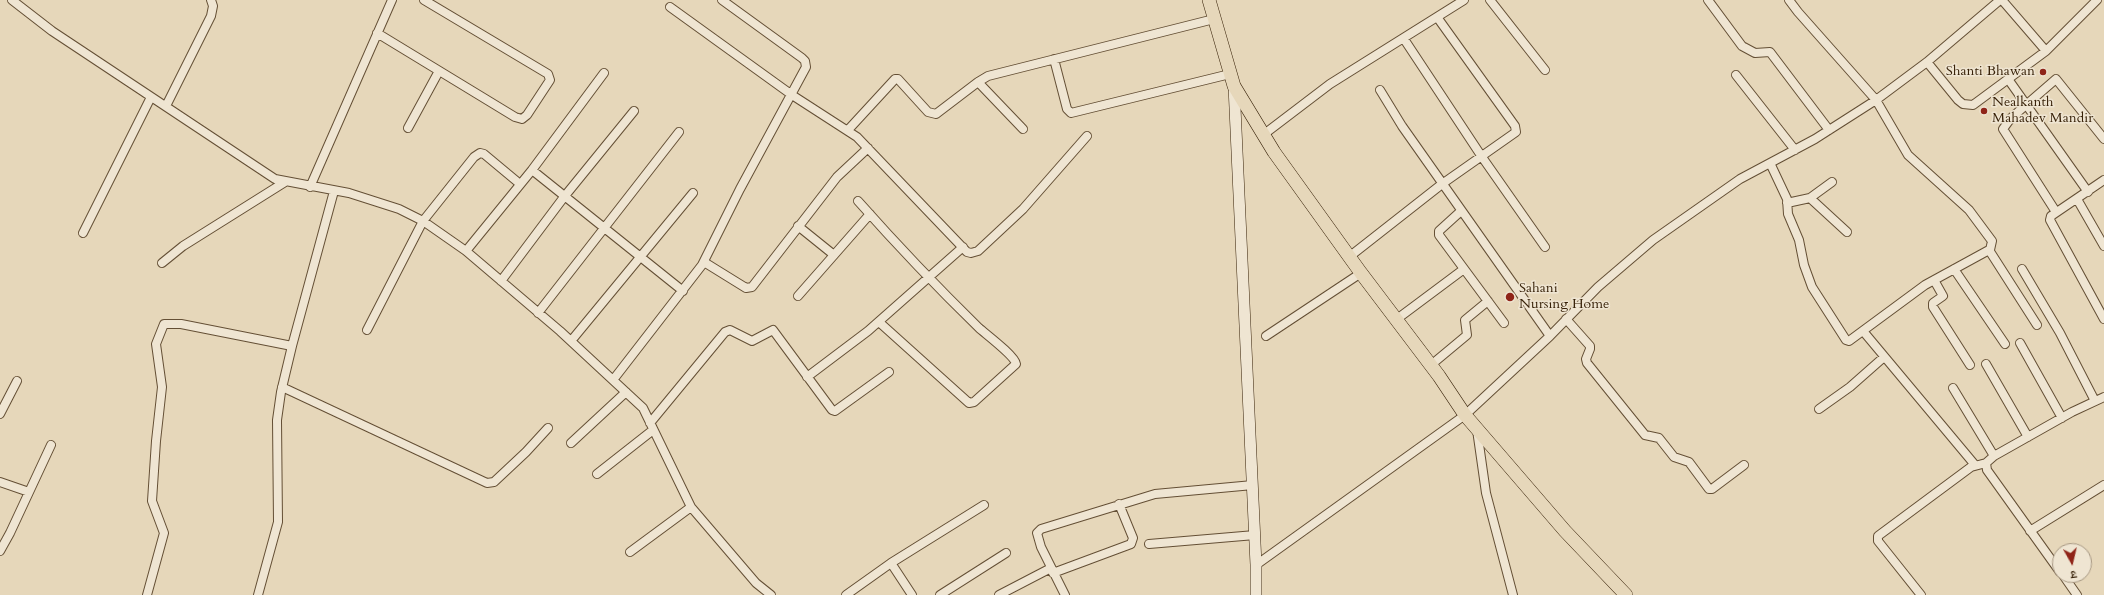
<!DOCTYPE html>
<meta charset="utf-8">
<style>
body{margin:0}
#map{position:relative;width:2104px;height:595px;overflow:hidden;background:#e6d7ba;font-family:Cardo,"Noto Serif Devanagari",serif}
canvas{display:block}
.north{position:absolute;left:2052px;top:543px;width:40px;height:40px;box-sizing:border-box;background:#efe5d2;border:1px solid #a69782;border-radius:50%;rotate:172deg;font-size:11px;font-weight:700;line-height:16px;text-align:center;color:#382209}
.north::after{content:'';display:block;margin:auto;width:14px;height:18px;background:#8f2418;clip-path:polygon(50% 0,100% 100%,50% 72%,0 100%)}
</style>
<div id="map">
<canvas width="2104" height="595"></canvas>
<div class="north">उ</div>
</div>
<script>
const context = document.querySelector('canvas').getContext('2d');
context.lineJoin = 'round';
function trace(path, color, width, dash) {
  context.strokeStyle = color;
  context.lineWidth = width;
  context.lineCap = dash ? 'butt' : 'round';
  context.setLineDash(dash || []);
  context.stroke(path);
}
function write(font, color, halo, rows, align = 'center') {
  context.font = font + ' Cardo,serif';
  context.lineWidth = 3;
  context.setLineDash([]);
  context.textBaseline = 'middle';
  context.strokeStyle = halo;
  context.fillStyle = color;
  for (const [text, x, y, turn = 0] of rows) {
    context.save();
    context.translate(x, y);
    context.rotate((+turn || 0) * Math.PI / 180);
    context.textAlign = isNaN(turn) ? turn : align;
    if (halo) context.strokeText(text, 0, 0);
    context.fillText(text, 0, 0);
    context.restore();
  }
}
const street = new Path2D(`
 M12,0L52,31L275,179L349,193L399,209L423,221L466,251L560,331L643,408L691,507L756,583L771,595
 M1490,0L1545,70
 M1708,0L1742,46L1755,53L1770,52L1829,130
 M1789,0L1798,12L1876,100L1908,155L1969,210L1992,241L1990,250
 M2002,0L2046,51
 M670,7L792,95L857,137L967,252L971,253L978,251L1023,209L1087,136
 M377,33L515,117L522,119L527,115L550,80L548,74L424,0
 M1404,39L1482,157L1545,247
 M1054,59L1067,109L1071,113L1230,74
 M1927,62L1958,100L1963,104L1973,105L2046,51L2097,0
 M1736,75L1795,150
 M2008,79L2088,192
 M978,82L1023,129
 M1380,90L1402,126L1550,336
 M166,106L211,16L213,6L211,0
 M408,128L439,71
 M848,130L895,79H898L928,112L936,114L978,82L988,76L1214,19
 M1263,135L1330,84L1464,0
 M1770,163L1787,199L1788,214L1799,240L1804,265L1812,287L1846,340L1849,341L1925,285L1989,250L2037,325
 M532,170L683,291
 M2104,180L2051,216L2050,220L2104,319
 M310,187L392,0
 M1810,198L1847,232
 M2077,199L2104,246
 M858,201C897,245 937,287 979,328C987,335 1015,356 1016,364L974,402L969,403L879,322
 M1787,203L1810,198L1832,182
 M1461,211L1439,231V235L1504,323
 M2056,212L2003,129L2011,118L2056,79L2104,139
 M798,226L834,255
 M83,233L151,97
 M466,251L532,170L604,73
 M1349,257L1442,184L1516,132L1515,126L1437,17
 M704,262L746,288L752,287L837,177L868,148
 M162,263L183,246L285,182
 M1954,269L2005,344
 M2022,269L2060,333L2095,401
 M1934,280L1943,296L1933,303V307L1970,365
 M501,281L564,197L634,111
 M798,296L870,214
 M538,313L679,132
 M1397,319L1464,269
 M1566,319L1590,346V349L1586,359L1587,363L1645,435L1659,438L1674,457L1689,462L1709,489H1712L1744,465
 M367,330L423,221L474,157L480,153L484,154L520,184
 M1863,331L1975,465
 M1266,336L1361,273
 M571,341L693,193
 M2020,343L2062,418
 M1986,364L2028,437
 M1431,365L1467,335L1465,320L1488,301
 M807,377L868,331L963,247
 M613,380L702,265L740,189L806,67L805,61L802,58L722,0
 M282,387L487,483L494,482L526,452L548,428
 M1953,388L1994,456
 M1819,409L1850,387L1884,357
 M0,414L17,381
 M650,423L725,332L730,330L752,341L773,330L832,410L835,411L889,372
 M1477,430L1486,493L1513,595
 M571,443L626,392
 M597,474L653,430
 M0,482L29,492
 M2030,531L2104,485
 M1149,544L1255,535
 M0,551L10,533L51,445
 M630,552L691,507
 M891,563L912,595
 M1256,565L1465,415L1550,336L1598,287L1653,240L1740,179L1815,139L1876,100L1927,62L2000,0
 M2060,572L1987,470L1986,463L1994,456L2072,412L2104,397
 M1053,573L1131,544L1133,538L1119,504
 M2063,575L2077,595
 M147,595L164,533L152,501L156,441L162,387L156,344L164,324H181L292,346
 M258,595L278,522L277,420L281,392L292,346L334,191
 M846,595L891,563L984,505
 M940,595L1006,553
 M999,595L1051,568
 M1065,595L1041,547L1037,533L1041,529L1155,494L1253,485
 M1921,595L1878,541V536L1971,467L1986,463`);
const secondary = new Path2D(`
 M1234,86L1256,565V595`);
const primary = new Path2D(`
 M1209,0L1234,86L1274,152L1361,273L1439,376L1465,415L1565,531L1626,595`);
const markers = [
 [2043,72,4,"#8f2418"],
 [1984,111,4,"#8f2418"],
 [1510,297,5,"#8f2418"]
];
const poiNames = [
 ["Shanti Bhawan",2035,72,"right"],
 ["Nealkanth",1992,103],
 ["Mahadev Mandir",1992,119],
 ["Sahani",1519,289],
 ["Nursing Home",1519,305]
];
trace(street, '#644f35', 10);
trace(secondary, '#382209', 12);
trace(primary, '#382209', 14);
trace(street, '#efe5d2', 8);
trace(secondary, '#efe5d2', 11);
trace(primary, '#e6d7ba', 13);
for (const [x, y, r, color] of markers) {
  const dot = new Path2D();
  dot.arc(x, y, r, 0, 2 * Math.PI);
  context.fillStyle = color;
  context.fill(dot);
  trace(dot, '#efe5d2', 1.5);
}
write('14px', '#382209', '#efe5d2', poiNames, 'left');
</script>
